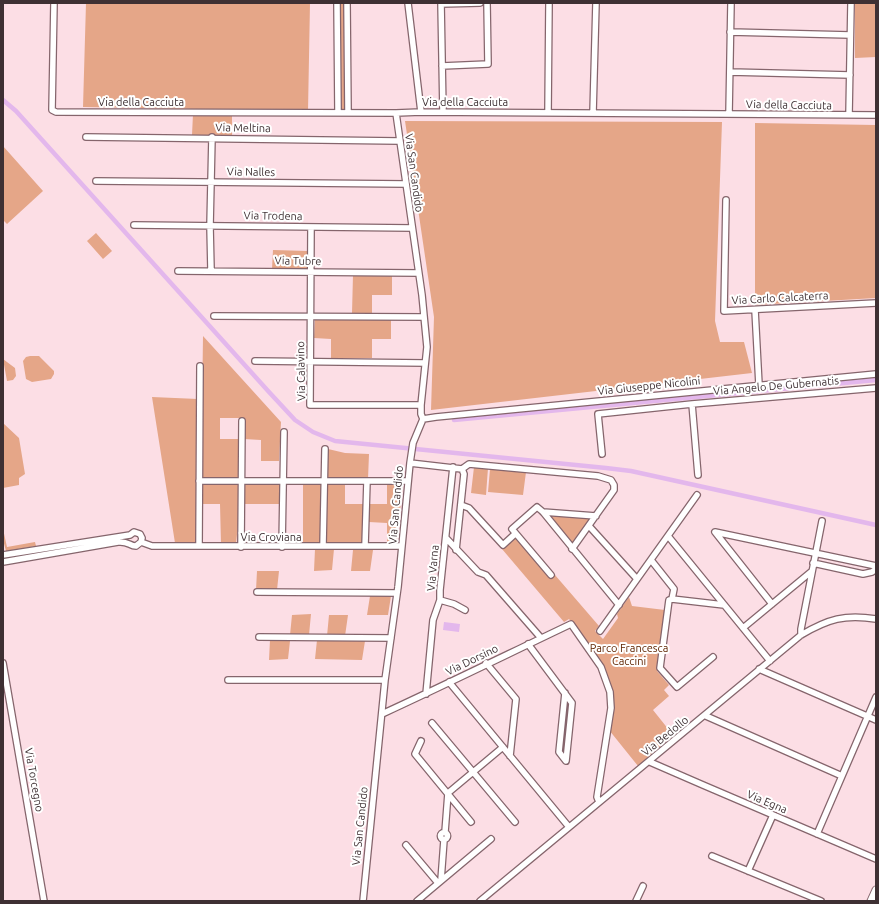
<!DOCTYPE html>
<style>
body{margin:0}
#map{position:relative;width:879px;height:904px;overflow:hidden;background:#fcdee5;font-family:Ubuntu,sans-serif}
canvas{display:block}
.frame{position:absolute;inset:0;border:4px solid #3e3033;pointer-events:none}
</style>
<div id="map">
<canvas width="879" height="904"></canvas>
<div class="frame"></div>
</div>
<script>
const context = document.querySelector('canvas').getContext('2d');
context.lineJoin = 'round';
function paint(path, color) {
  context.fillStyle = color;
  context.fill(path, 'evenodd');
}
function trace(path, color, width, dash) {
  context.strokeStyle = color;
  context.lineWidth = width;
  context.lineCap = dash ? 'butt' : 'round';
  context.setLineDash(dash || []);
  context.stroke(path);
}
function write(font, color, halo, rows, align = 'center') {
  context.font = font + ' Ubuntu,sans-serif';
  context.lineWidth = 4;
  context.setLineDash([]);
  context.textBaseline = 'middle';
  context.strokeStyle = halo;
  context.fillStyle = color;
  for (const [text, x, y, turn = 0] of rows) {
    context.save();
    context.translate(x, y);
    context.rotate((+turn || 0) * Math.PI / 180);
    context.textAlign = isNaN(turn) ? turn : align;
    if (halo) context.strokeText(text, 0, 0);
    context.fillText(text, 0, 0);
    context.restore();
  }
}
const green = new Path2D(`
 M86,3H310L308,111L83,107Z
 M340,3H344L346,109H340Z
 M855,3H876V57L855,58Z
 M193,114L232,115V136L192,135Z
 M405,121L722,122L715,321L720,342H744L752,373L431,410L434,317Z
 M755,123L876,125V298L755,305Z
 M3,146L43,191L7,224L3,220Z
 M96,233L112,251L103,259L87,241Z
 M273,250L308,251V270L272,269Z
 M353,275L392,276V295H372V314L352,313Z
 M315,320H391V339H372V358H331V339L314,338Z
 M203,336L281,422L279,461H261V440L244,439V418H220V439H238V480H201Z
 M30,356H39L54,371V374L51,379L32,382L26,379L23,361L26,357Z
 M3,359L15,368L16,376L13,380L7,381Z
 M152,397L198,399L196,544L175,543Z
 M3,423L19,438L25,474L19,478V485L3,488Z
 M328,449L345,453L369,454L368,479L327,478Z
 M474,467L488,468L486,495L471,493Z
 M490,469L526,472L523,495L488,492Z
 M201,484H238V525L236,544H221L220,504H201Z
 M243,484H280V504H242Z
 M303,484H322V544H303Z
 M327,484H345V504H364L363,544H326Z
 M387,485H403L396,544H387V523L369,522V504H387Z
 M547,515L592,519L572,545Z
 M3,529L7,547L35,542L36,546L6,551L3,540Z
 M514,538H516L552,577L555,575L599,626L595,631L603,639L618,618L617,614L629,597L632,606L665,610L657,671L669,685L664,690L669,696L653,710L673,735L638,766L609,730L613,708L594,652L569,619L564,622L502,549Z
 M315,549H334L332,570L314,571Z
 M353,550H373L370,571H351Z
 M257,571H279L277,590H256Z
 M370,596H391L388,615H367Z
 M311,614L309,635H290L292,615Z
 M329,615H348L345,636H327Z
 M270,640L290,641L288,659L269,660Z
 M317,640L365,641L362,660L315,659Z`);
const water = new Path2D(`
 M444,622L460,624L459,632L443,630Z`);
const canal = new Path2D(`
 M3,100L16,111L269,392L295,420L313,432L335,441L606,468L631,471L876,525
 M454,420L876,380`);
const minor = new Path2D(`
 M54,3L52,110L56,112L396,113L421,112L876,115
 M337,3L338,112
 M347,3L348,112
 M408,3L421,112
 M441,3L443,112
 M441,4L480,3
 M730,32L850,35
 M442,66L488,64L487,3
 M730,72L850,75
 M548,113L549,3
 M593,113L596,3
 M729,114L731,3
 M849,115L851,3
 M86,137L399,141
 M96,181L406,184
 M726,200L724,311L876,303
 M134,225L412,228
 M311,227L310,405H421
 M211,270L210,226L212,137
 M178,271L418,273
 M755,310L759,385
 M214,316L423,317
 M255,361L425,363
 M692,404L698,475
 M423,419L436,417L876,374
 M602,454L598,414L692,404L876,388
 M410,463L462,469L464,474L456,550
 M462,469L469,464L598,476L611,480L614,485V490L572,549
 M199,481H408
 M461,505L469,508L503,545L515,534
 M543,512L596,516
 M589,526L637,579
 M668,536L770,661
 M446,538L478,572L486,575L541,638
 M141,542L152,546H402
 M199,546L200,366
 M323,546L325,449
 M365,546L367,481
 M241,547L242,421
 M282,547L284,432
 M3,555L130,535L134,532L140,534L142,538L141,542L136,546C129,546 129,541 118,542L3,562
 M651,560L674,589L672,599
 M813,563L863,574L872,572L876,569
 M551,575L512,529L537,507L543,512L619,605
 M257,592L397,593
 M672,599L669,600L660,668L677,687L713,657
 M672,599L724,605
 M440,600L454,604L465,610
 M772,604L715,532L876,566
 M743,628L812,571
 M600,631L697,495
 M801,635V629L822,521
 M259,637L391,638
 M528,644L572,703L566,761L559,752L565,693
 M3,663L44,901
 M486,663L516,699L510,756
 M759,669L876,720
 M228,680H385
 M449,682L569,827
 M426,694L433,620L440,600V590L453,467
 M382,714C445,685 508,654 571,624L601,667L610,692L611,708L597,797L599,802
 M706,716L842,776
 M432,723L515,822
 M421,741L415,754L471,822
 M650,762L703,785L876,859
 M445,832L448,793L503,747
 M440.5 836a3.5 3.5 0 1 1 7 0a3.5 3.5 0 1 1-7 0Z
 M817,834L876,697
 M406,845L438,883
 M712,856L821,901
 M748,871L773,815
 M441,880L444,840
 M363,901L385,680L398,587L410,463L413,443L423,419L421,414V405L427,347L422,295L396,113
 M417,901L491,839
 M480,901L801,635C828,619 845,614 876,619
 M636,901L643,886`);
const tertiary = new Path2D(`
 M871,901L876,890`);
const streetNames = [
 ["Via della Cacciuta",141,102],
 ["Via della Cacciuta",465,102],
 ["Via della Cacciuta",789,105,1],
 ["Via Meltina",243,128,1],
 ["Via Nalles",251,172,1],
 ["Via San Candido",414,173,82],
 ["Via Trodena",273,216,1],
 ["Via Tubre",298,261,1],
 ["Via Carlo Calcaterra",780,298,-3],
 ["Via Calavino",301,371,-91],
 ["Via Giuseppe Nicolini",649,386,-6],
 ["Via Angelo De Gubernatis",776,386,-5],
 ["Via San Candido",396,505,-85],
 ["Via Croviana",271,537],
 ["Via Varna",433,568,-85],
 ["Via Dorsino",472,660,-26],
 ["Via Bedollo",665,736,-39],
 ["Via Torcegno",34,780,80],
 ["Via Egna",767,802,23],
 ["Via San Candido",360,826,-84]
];
const parkNames = [
 ["Parco Francesca",629,648],
 ["Caccini",629,661]
];
paint(green, '#e5a688');
paint(water, '#e3b7ec');
trace(canal, '#e3b7ec', 4.5);
trace(minor, '#85656c', 8);
trace(tertiary, '#85656c', 9);
trace(minor, '#fff', 5.5);
trace(tertiary, '#fff', 7);
write('11px', '#3e3033', '#fff', streetNames);
write('11px', '#612704', '#fff', parkNames);
</script>
